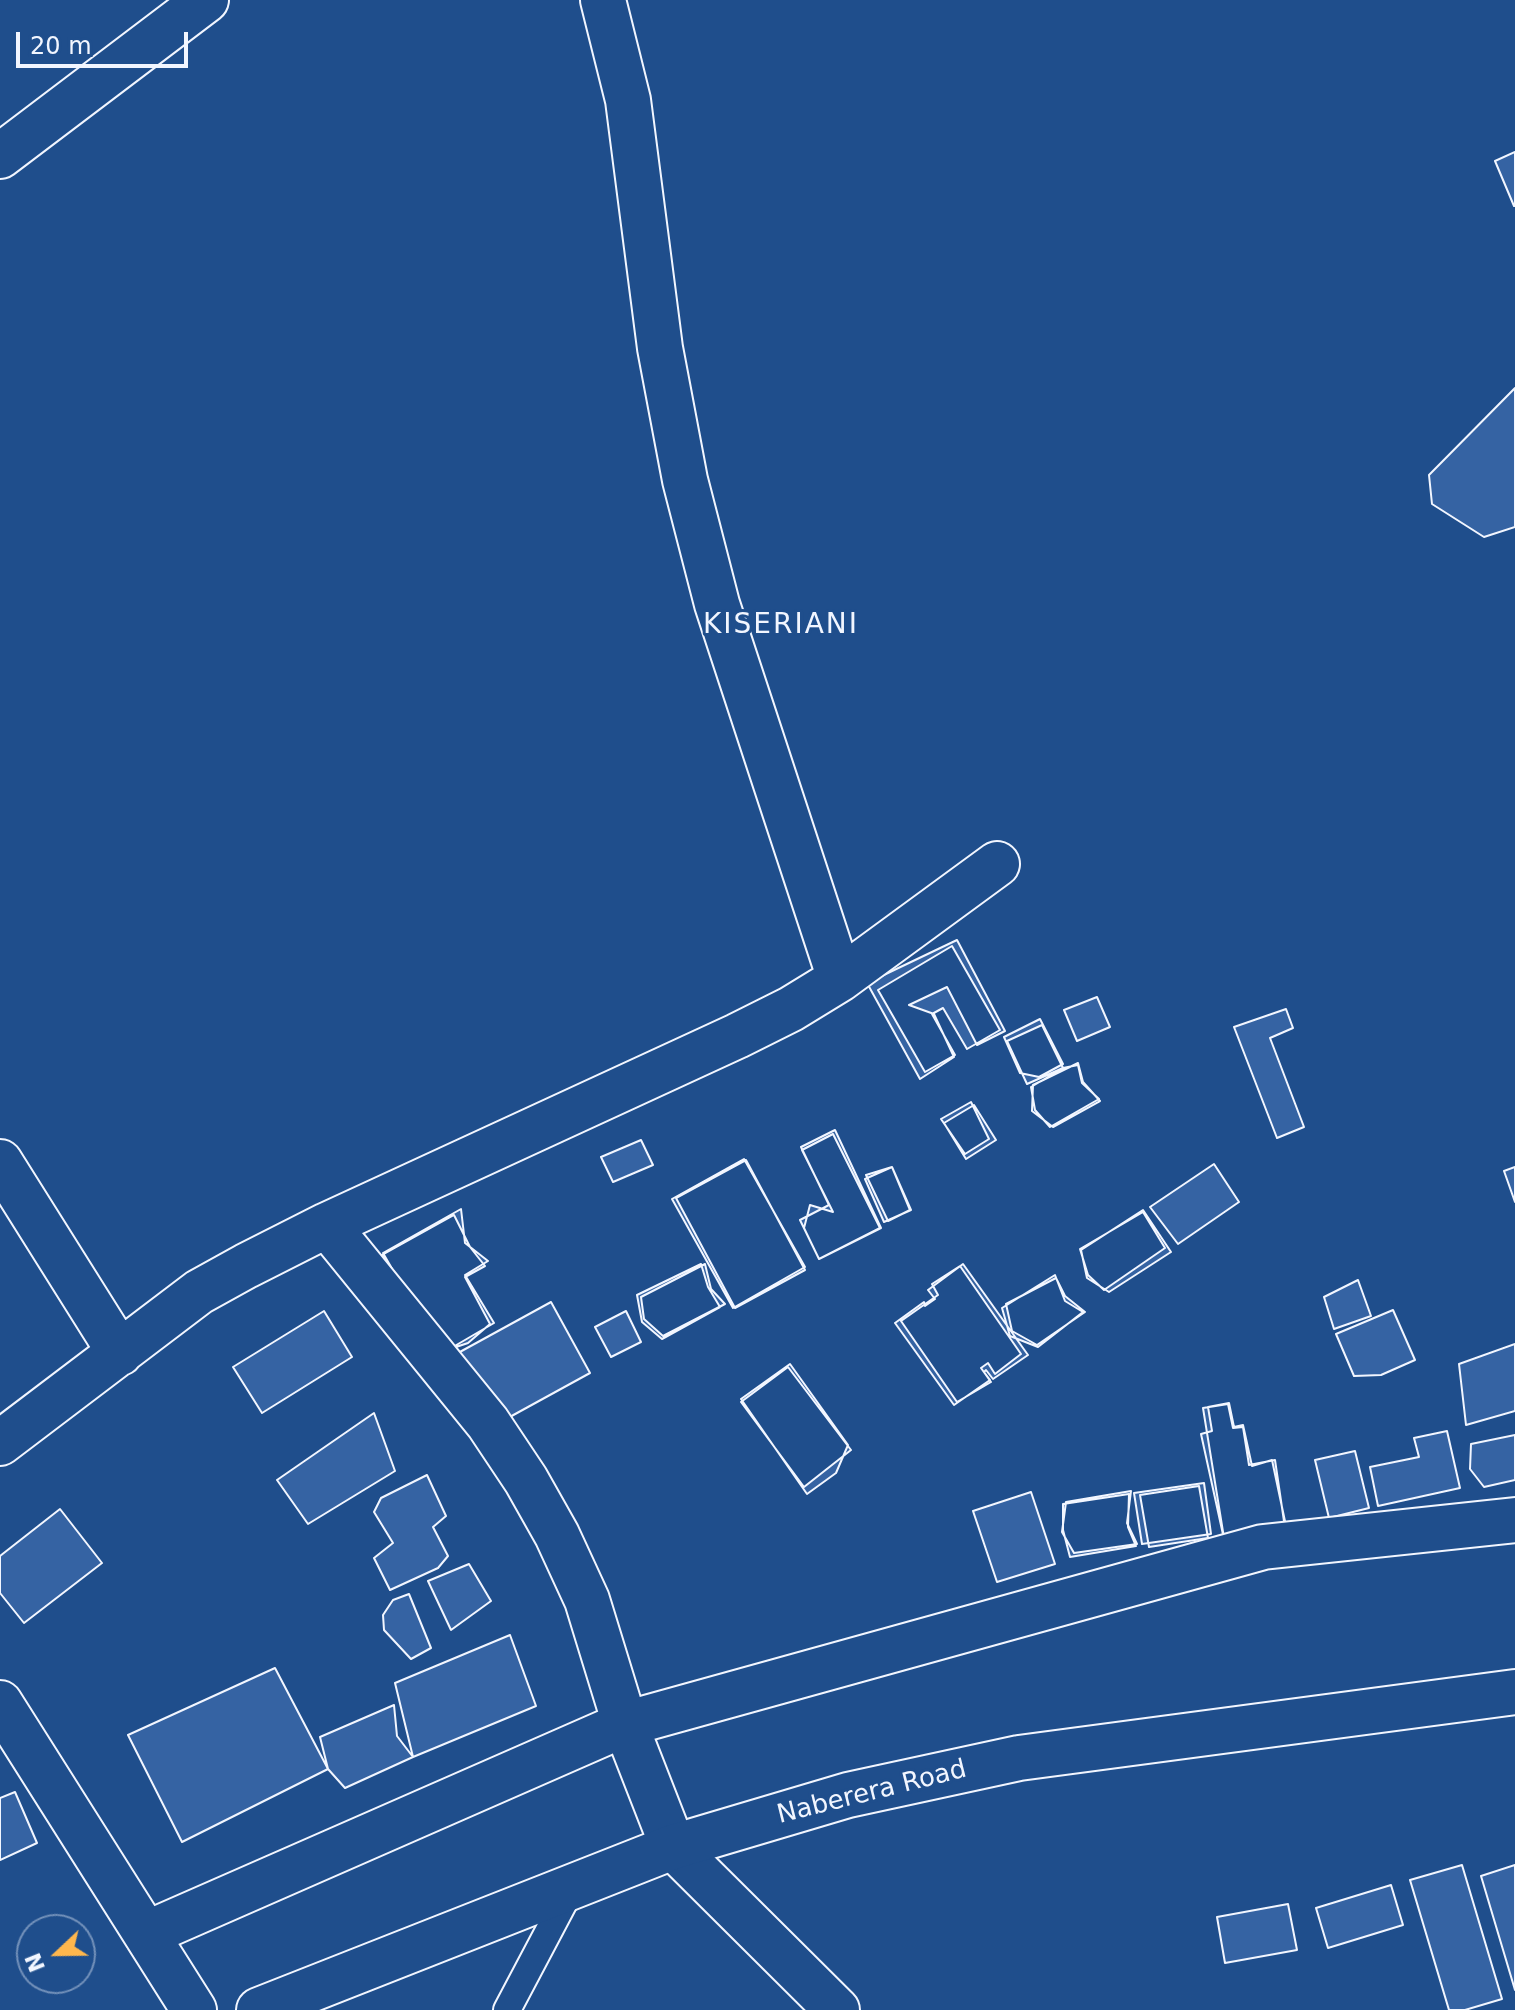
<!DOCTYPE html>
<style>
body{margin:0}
#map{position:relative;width:1515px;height:2010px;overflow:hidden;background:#1f4e8c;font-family:"DejaVu Sans",sans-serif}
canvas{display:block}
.north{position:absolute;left:16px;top:1914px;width:80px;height:80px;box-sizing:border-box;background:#1f4e8c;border:2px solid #7391ba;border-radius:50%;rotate:248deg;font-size:22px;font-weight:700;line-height:32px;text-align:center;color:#f2f6ff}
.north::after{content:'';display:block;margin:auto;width:28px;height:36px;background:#ffb74d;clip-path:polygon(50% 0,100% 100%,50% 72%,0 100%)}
.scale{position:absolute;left:16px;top:32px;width:172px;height:36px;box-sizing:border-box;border:4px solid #f2f6ff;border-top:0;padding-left:10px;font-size:24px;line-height:28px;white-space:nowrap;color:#f2f6ff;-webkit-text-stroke:6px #1f4e8c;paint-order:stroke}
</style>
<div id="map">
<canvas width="1515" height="2010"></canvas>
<div class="north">N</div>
<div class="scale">20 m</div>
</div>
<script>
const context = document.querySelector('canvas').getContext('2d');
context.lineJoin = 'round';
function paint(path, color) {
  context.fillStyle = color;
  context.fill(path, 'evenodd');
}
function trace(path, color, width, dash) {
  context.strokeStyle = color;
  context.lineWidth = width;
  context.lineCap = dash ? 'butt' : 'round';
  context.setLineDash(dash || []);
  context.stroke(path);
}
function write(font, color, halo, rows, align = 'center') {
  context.font = font + ' "DejaVu Sans",sans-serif';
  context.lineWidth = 6;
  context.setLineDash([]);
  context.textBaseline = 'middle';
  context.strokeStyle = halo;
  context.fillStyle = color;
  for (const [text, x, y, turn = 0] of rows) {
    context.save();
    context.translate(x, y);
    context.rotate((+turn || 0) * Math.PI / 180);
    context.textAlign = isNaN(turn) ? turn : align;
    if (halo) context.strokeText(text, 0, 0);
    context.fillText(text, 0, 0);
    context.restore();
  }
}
const building = new Path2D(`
 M1515,152V206H1514L1495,161Z
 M1515,388V527L1484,537L1432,504L1429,475Z
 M957,940L1005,1031L977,1045L947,987L909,1005L934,1014L954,1057L920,1079L867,983Z
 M952,946L1000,1030L967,1049L943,1008L932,1014L955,1055L925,1072L878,990Z
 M1097,997L1110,1027L1077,1041L1064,1010Z
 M1286,1009L1293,1028L1270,1038L1304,1127L1277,1138L1234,1027Z
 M1040,1019L1063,1064L1039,1077L1020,1073L1004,1037Z
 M1042,1025L1063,1068L1027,1084L1007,1041Z
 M1078,1063L1083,1082L1100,1101L1053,1127L1032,1111L1033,1085Z
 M1078,1065L1082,1083L1099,1099L1050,1127L1035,1110L1031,1087L1063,1068Z
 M971,1102L989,1139L965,1154L941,1119Z
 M974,1105L996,1140L966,1159L944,1123Z
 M835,1130L881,1228L819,1259L800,1220L829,1205L801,1147Z
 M833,1134L880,1228L819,1259L804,1228L810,1205L833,1212L802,1150Z
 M641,1140L653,1165L613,1182L601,1157Z
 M744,1159L805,1267L733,1308L672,1199Z
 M746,1160L805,1270L735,1308L676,1198Z
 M1214,1164L1239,1202L1178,1244L1150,1207Z
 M892,1167L911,1210L884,1222L865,1179Z
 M892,1167L910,1210L888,1221L866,1175Z
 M1515,1167V1202L1504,1171Z
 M461,1209L465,1243L488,1261L465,1275L494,1323L441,1354L383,1253Z
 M1143,1210L1171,1252L1109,1292L1087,1278L1081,1250Z
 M1143,1212L1165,1248L1104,1290L1088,1275L1080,1249Z
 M454,1215L470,1247L485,1266L465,1277L490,1324L468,1343L441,1352L382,1255Z
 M701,1264L708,1287L720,1307L662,1339L642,1322L637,1295Z
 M705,1264L711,1289L725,1304L663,1336L644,1319L641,1297Z
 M963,1264L1028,1355L993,1379L986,1370L984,1372L990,1380L954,1405L895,1323L924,1302L925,1306L935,1299L928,1290Z
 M960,1266L1021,1354L995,1374L988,1363L981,1368L991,1382L957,1402L901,1321L938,1295L932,1284Z
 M1055,1275L1065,1301L1083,1312L1038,1347L1010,1336L1002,1308Z
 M1056,1278L1065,1296L1085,1312L1037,1345L1012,1331L1006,1304Z
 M1358,1280L1371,1316L1334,1329L1324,1297Z
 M551,1302L590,1373L497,1424L458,1353Z
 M1393,1310L1415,1360L1381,1375L1354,1376L1336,1334Z
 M324,1311L352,1357L262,1413L233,1367Z
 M626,1311L641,1342L611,1357L595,1327Z
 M1515,1344V1411L1466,1425L1459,1364Z
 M790,1364L848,1445L836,1473L807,1494L741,1399Z
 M788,1367L851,1450L804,1487L741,1402Z
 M1229,1403L1234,1427L1243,1425L1252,1466L1272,1460L1286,1526L1224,1539L1201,1434L1212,1431L1208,1407Z
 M1228,1404L1233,1428L1243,1427L1249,1465L1275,1460L1285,1528L1224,1538L1203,1408Z
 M374,1413L395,1471L308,1524L277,1480Z
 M1447,1431L1460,1488L1378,1506L1370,1467L1419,1457L1414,1438Z
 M1515,1435V1480L1484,1487L1470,1469L1471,1444Z
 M1355,1451L1369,1508L1329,1518L1315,1460Z
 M427,1475L446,1516L433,1527L448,1556L438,1568L390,1590L374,1558L393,1543L374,1512L381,1498Z
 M1204,1483L1211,1534L1142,1544L1134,1493Z
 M1199,1486L1208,1538L1149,1547L1140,1495Z
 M1131,1491L1127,1523L1137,1544L1074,1553L1062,1532L1066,1502Z
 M1031,1492L1055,1564L997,1582L973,1511Z
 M1129,1494L1128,1527L1136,1546L1070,1557L1063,1530V1504Z
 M60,1509L102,1563L24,1623L0,1593V1556Z
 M469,1564L491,1601L451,1630L428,1581Z
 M409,1594L431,1648L411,1659L384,1630L383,1615L393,1600Z
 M510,1635L536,1706L413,1757L395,1683Z
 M275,1668L328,1769L182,1842L128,1735Z
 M394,1705L397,1736L413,1757L345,1788L328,1769L320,1737Z
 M15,1792L37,1843L0,1860V1798Z
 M1462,1865L1502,1999L1465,2010H1449L1410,1880Z
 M1515,1865V1990L1481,1876Z
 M1391,1885L1403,1925L1328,1948L1316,1908Z
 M1288,1904L1297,1950L1225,1963L1217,1917Z`);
const service = new Path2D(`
 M507,2010L572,1887`);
const minor = new Path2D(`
 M603,0L628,100L660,348L685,480L717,604L840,979
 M0,156L206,0
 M0,1162L120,1353
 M327,1225L488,1423L526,1480L557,1535L587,1600L625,1724L673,1847L837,2010
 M0,1443L199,1292L246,1266L327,1225L737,1036L791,1009L840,979L997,864
 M0,1703L194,2010
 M146,1934L625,1724L1263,1547L1515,1520`);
const tertiary = new Path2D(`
 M259,2010L673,1847L848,1795L1019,1758L1515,1692`);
const streetNames = [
 ["Naberera Road",872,1793,-14]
];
const neighbourhoodNames = [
 ["KISERIANI",781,626]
];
paint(building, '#3563a3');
trace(building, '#f2f6ff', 2);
trace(service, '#f2f6ff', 30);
trace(minor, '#f2f6ff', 48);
trace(tertiary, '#f2f6ff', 48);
trace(service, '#1f4e8c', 26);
trace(minor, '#1f4e8c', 44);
trace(tertiary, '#1f4e8c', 44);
write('26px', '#f2f6ff', '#1f4e8c', streetNames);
context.letterSpacing = '2px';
write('28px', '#f2f6ff', '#1f4e8c', neighbourhoodNames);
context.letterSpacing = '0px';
</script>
